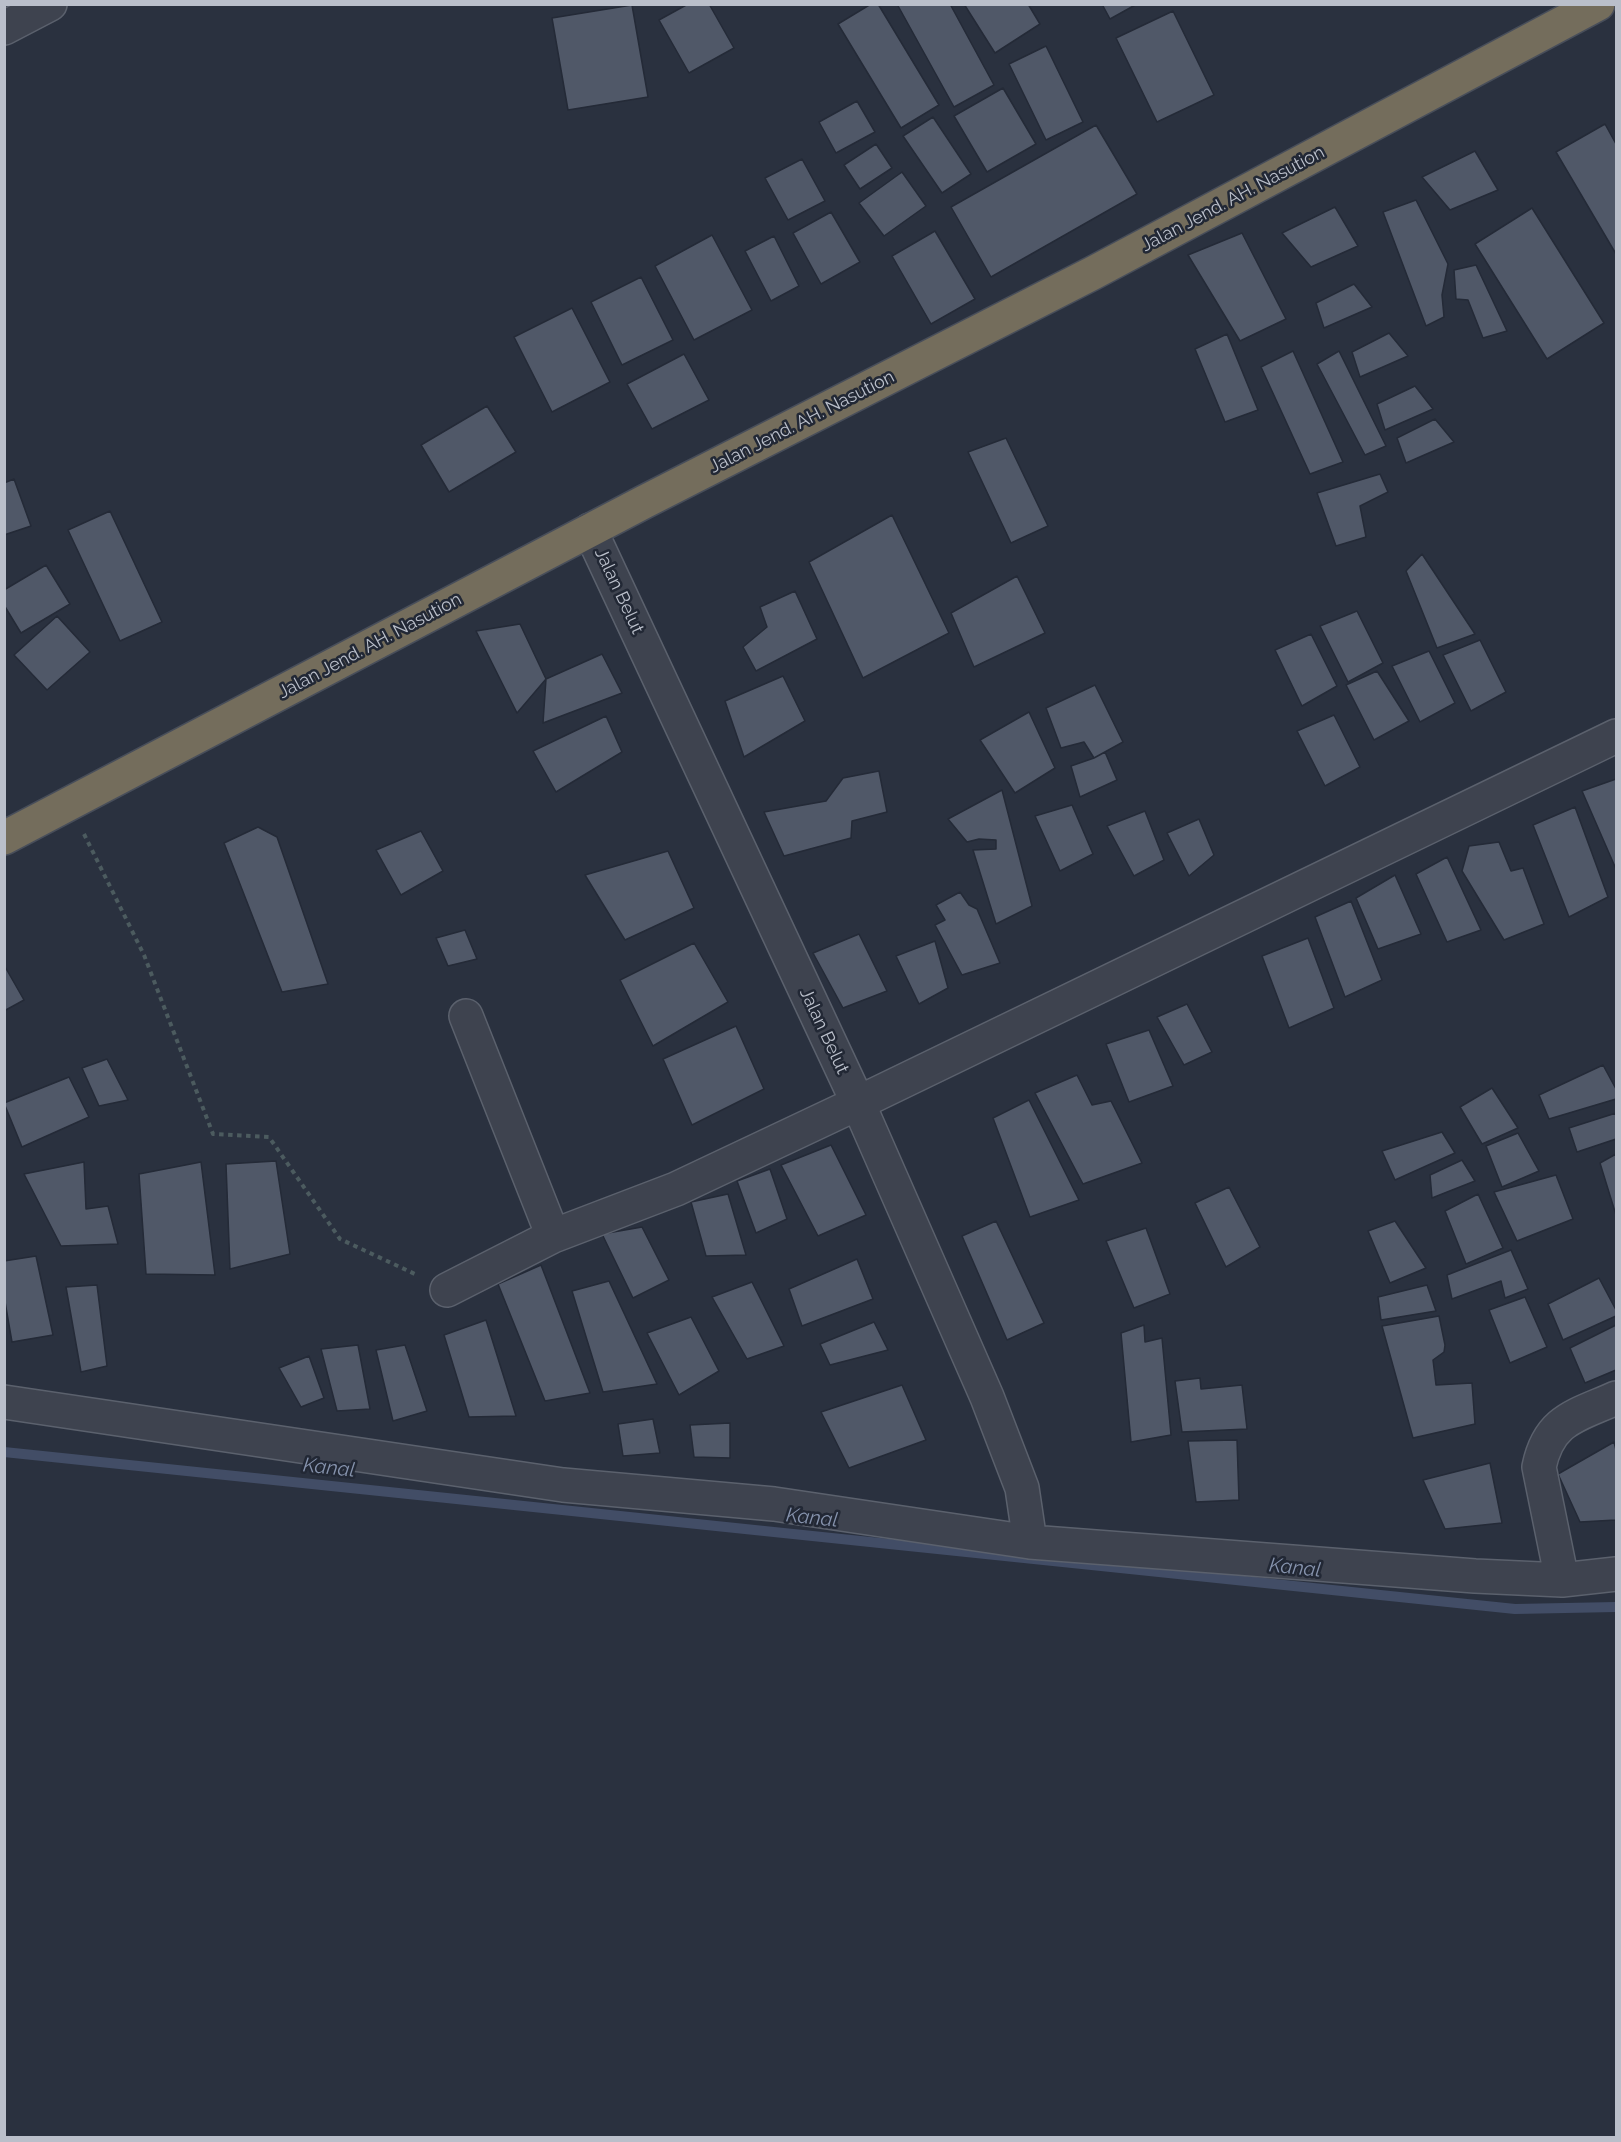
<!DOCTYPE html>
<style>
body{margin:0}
#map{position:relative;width:1621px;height:2142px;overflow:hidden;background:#2a313f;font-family:Raleway,sans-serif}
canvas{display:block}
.frame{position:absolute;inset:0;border:6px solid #babfca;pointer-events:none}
</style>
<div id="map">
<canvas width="1621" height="2142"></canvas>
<div class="frame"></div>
</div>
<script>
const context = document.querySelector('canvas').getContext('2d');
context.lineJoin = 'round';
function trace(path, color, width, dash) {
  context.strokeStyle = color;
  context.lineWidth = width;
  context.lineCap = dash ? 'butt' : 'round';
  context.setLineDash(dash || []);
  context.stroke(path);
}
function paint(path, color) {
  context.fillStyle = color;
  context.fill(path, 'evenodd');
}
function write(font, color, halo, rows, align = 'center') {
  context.font = font + ' Raleway,sans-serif';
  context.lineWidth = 5;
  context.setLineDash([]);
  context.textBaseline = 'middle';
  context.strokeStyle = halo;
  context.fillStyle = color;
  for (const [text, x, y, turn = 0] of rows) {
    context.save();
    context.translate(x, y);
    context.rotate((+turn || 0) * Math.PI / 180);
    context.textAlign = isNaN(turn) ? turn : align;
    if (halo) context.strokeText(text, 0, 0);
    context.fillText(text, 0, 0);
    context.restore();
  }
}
const stream = new Path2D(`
 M4,1452L1515,1609L1616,1607`);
const building = new Path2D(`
 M688,4H709L734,48L689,73L659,20Z
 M871,4H878L939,105L901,128L838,24Z
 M897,4H950L994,85L954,107Z
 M964,4H1028L1040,24L995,53Z
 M1102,4H1137L1110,19Z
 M632,5L648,97L568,110L552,18Z
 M1173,11L1214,95L1157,122L1116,38Z
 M1046,46L1083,122L1046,140L1009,64Z
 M1003,88L1036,144L987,172L954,116Z
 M857,101L875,132L836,153L819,122Z
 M933,117L971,174L942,193L903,136Z
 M1605,124L1616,144V254L1556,152Z
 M1096,125L1137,194L991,277L951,207Z
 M876,144L892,168L860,189L844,165Z
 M1475,151L1498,190L1450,210L1422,177Z
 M802,159L825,201L788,220L765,178Z
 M902,172L926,206L884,236L859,203Z
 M1416,200L1448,264L1442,295L1444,317L1426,326L1383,212Z
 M1335,207L1358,246L1311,267L1282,233Z
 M1532,208L1604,323L1547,359L1475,244Z
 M831,212L860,262L821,284L793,233Z
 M935,231L975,299L931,324L892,256Z
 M1242,233L1286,319L1240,341L1188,255Z
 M712,235L752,310L694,340L655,266Z
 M774,236L799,286L771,301L745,251Z
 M1476,265L1507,331L1483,338L1468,300L1456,299L1454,270Z
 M641,277L673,340L622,365L591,302Z
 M1354,284L1372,307L1324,328L1316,303Z
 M572,308L610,382L552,412L514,337Z
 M1389,333L1408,356L1360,377L1352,352Z
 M1227,334L1258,410L1225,422L1195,349Z
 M1293,351L1343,462L1310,474L1261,367Z
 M1339,351L1386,446L1365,455L1317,364Z
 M684,354L709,400L652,429L627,384Z
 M1415,386L1433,409L1385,430L1377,404Z
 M487,406L516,452L449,492L421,445Z
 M1435,419L1454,442L1406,463L1397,438Z
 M1006,438L1048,526L1011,543L968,452Z
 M1380,474L1388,492L1360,506L1366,537L1336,546L1317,493Z
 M14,479L31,526L4,535V483Z
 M110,511L162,622L120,641L68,530Z
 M892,515L949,633L863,678L809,562Z
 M1422,554L1475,634L1437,648L1406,571Z
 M46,565L70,604L21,633L4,605V590Z
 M1017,576L1045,633L974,667L951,613Z
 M795,591L817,639L756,671L743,647L767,627L760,607Z
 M1357,611L1383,663L1348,682L1320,626Z
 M57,616L90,652L47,690L14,655Z
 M520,624L546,679L517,713L476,631Z
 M1311,634L1337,686L1302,706L1275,650Z
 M1480,640L1506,692L1471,711L1443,655Z
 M1429,651L1455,703L1420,722L1392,666Z
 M602,654L622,693L543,723L546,679Z
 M1377,671L1409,721L1374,740L1346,685Z
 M783,676L805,721L744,757L725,701Z
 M1095,685L1123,742L1094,758L1084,742L1061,748L1046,708Z
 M1029,712L1055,768L1015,793L980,740Z
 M1334,715L1360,767L1325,786L1297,731Z
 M606,716L622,752L556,792L533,751Z
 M1105,752L1117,780L1080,797L1071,766L1094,758Z
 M879,771L887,812L852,821L851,838L784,856L764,812L826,801L843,778Z
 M1616,779V869L1582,791Z
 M1002,790L1032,906L996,924L973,850L996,849V840L979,839L967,842L948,819Z
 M1072,805L1093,854L1060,871L1035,816Z
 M1575,807L1608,897L1569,917L1533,825Z
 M1145,811L1164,860L1134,876L1107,826Z
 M1199,819L1214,855L1189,876L1167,833Z
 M258,827L277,837L328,984L282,992L224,843Z
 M421,831L443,871L401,895L376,850Z
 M1499,842L1511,871L1523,868L1544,924L1504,940L1462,871L1469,846Z
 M668,851L694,908L625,940L585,875Z
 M1447,857L1481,930L1447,942L1416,874Z
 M1395,875L1421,934L1378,949L1356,898Z
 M960,892L969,905L977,909L1000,963L962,975L935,925L945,920L936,905Z
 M1351,901L1382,980L1345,997L1315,917Z
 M465,930L477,959L448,966L436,938Z
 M859,934L887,991L843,1008L813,953Z
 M1308,938L1334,1008L1289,1028L1262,956Z
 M935,941L948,988L919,1004L896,956Z
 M694,943L728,1002L653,1046L620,980Z
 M4,965L24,1000L4,1011Z
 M1187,1004L1212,1052L1184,1065L1157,1017Z
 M736,1026L764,1089L692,1125L663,1059Z
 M1149,1030L1173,1086L1129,1102L1106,1044Z
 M107,1059L128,1100L99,1106L82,1068Z
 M1603,1065L1616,1089V1099L1549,1119L1539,1095Z
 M1077,1075L1092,1105L1111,1101L1142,1163L1083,1184L1035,1093Z
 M69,1077L89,1117L22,1147L4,1103Z
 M1492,1088L1518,1128L1482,1144L1460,1107Z
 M1029,1100L1079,1200L1030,1217L993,1118Z
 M1616,1113V1139L1577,1152L1569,1128Z
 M1442,1132L1455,1153L1395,1180L1382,1151Z
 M1518,1133L1539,1171L1502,1187L1486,1146Z
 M831,1145L866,1215L818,1236L781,1165Z
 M1616,1154V1215L1600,1163Z
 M1462,1160L1475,1181L1432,1198L1430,1175Z
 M276,1161L290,1254L230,1269L226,1164Z
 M84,1162L86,1209L108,1206L118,1244L61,1246L24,1174Z
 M201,1162L215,1275L146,1274L139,1174Z
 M770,1169L787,1219L756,1233L737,1181Z
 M1556,1175L1573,1219L1517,1241L1494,1192Z
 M1229,1187L1260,1247L1226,1267L1195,1203Z
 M728,1194L746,1255L706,1256L691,1202Z
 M1478,1194L1503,1248L1466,1264L1445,1211Z
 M996,1221L1044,1323L1007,1340L962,1236Z
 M1395,1221L1426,1268L1390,1283L1368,1231Z
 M642,1227L669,1280L633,1298L602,1234Z
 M1146,1228L1170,1294L1134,1308L1106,1241Z
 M1511,1250L1528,1289L1505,1298L1501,1281L1452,1299L1447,1275Z
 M36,1256L53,1335L12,1342L4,1296V1261Z
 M857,1259L873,1299L802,1326L789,1289Z
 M541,1265L590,1393L545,1401L498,1284Z
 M1599,1278L1616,1310V1316L1563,1340L1548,1304Z
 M609,1281L657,1384L603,1392L572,1291Z
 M752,1282L784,1346L747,1359L712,1297Z
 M97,1285L107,1366L81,1372L66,1287Z
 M1427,1285L1436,1311L1381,1320L1378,1297Z
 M1525,1297L1547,1347L1510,1363L1489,1310Z
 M1439,1316L1445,1345L1444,1352L1433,1360L1436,1385L1472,1383L1475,1424L1413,1438L1382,1326Z
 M691,1317L719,1371L679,1395L647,1333Z
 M486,1320L516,1416L469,1417L444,1335Z
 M874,1322L888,1350L830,1365L820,1344Z
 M1144,1325L1145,1342L1162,1338L1171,1435L1131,1442L1121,1333Z
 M1616,1325V1370L1585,1383L1570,1348Z
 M358,1345L370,1409L337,1411L321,1349Z
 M405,1345L427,1411L393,1421L376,1350Z
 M309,1356L324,1398L301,1407L279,1368Z
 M1200,1378L1201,1389L1242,1385L1247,1429L1182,1432L1175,1381Z
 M902,1385L926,1440L849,1468L821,1412Z
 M653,1419L660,1453L623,1456L618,1424Z
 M730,1423V1458L694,1457L690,1425Z
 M1237,1440L1239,1500L1196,1502L1188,1441Z
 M1614,1442L1616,1450V1520L1580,1522L1558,1474Z
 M1490,1463L1502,1523L1445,1529L1423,1480Z`);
const path = new Path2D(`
 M84,834L144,955L213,1134L269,1137L340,1239L417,1275`);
const minor = new Path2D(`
 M4,28L50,4
 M590,530L858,1103L987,1397L1022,1488L1030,1542
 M466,1016L553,1236
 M447,1290L553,1236L676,1189L858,1103L1616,736
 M4,1402L563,1485L774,1504L1030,1542L1475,1576L1562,1580L1616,1574
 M1562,1580L1539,1467C1549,1419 1576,1416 1616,1398`);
const highway = new Path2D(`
 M4,838L644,502L1093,273L1598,4`);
const streetNames = [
 ["Jalan Jend. AH. Nasution",1233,199,-28],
 ["Jalan Jend. AH. Nasution",802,422,-27],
 ["Jalan Belut",619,591,65],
 ["Jalan Jend. AH. Nasution",370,646,-28],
 ["Jalan Belut",824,1031,65]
];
const waterNames = [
 ["Kanal",329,1468,6],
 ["Kanal",812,1518,6],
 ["Kanal",1295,1568,6]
];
trace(stream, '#424d66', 10);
paint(building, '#505868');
trace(building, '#242a37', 1.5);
trace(minor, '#5b616d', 36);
trace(highway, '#484e5a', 36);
trace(path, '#4c5b5f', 4, [4.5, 4.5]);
trace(minor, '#3e434f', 33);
trace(highway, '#746d5c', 33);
write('18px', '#babfca', '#222835', streetNames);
write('italic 20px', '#8693ad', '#222835', waterNames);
</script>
